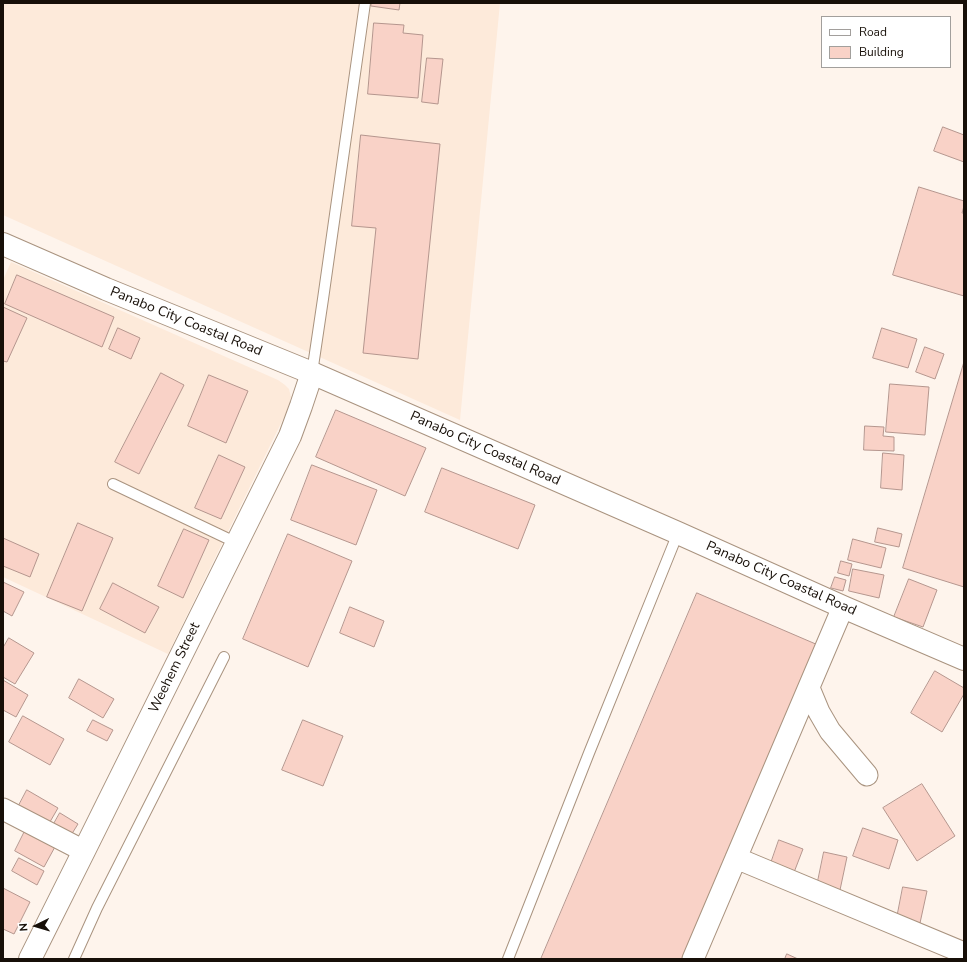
<!DOCTYPE html>
<style>
body{margin:0}
#map{position:relative;width:967px;height:962px;overflow:hidden;background:#fef4ec;font-family:"Nunito Sans",sans-serif}
canvas{display:block}
.frame{position:absolute;inset:0;border:4px solid #170f08;pointer-events:none}
.legend{position:absolute;left:821px;top:16px;width:130px;height:52px;box-sizing:border-box;background:#fff;border:1px solid #a29f9c;margin:0;padding:5px 7px;list-style:none;font-size:12px;color:#170f08}
.legend li{display:flex;align-items:center;gap:8px;height:20px}
.legend b{width:20px;border:1px solid #a29f9c}
.north{position:absolute;left:16px;top:906px;width:40px;height:40px;-webkit-text-stroke:3px #fff;paint-order:stroke;rotate:265deg;font-size:11px;font-weight:700;line-height:16px;text-align:center;color:#170f08}
.north::after{content:'';display:block;margin:auto;width:14px;height:18px;background:#170f08;clip-path:polygon(50% 0,100% 100%,50% 72%,0 100%)}
</style>
<div id="map">
<canvas width="967" height="962"></canvas>
<div class="frame"></div>
<ul class="legend">
<li><b style="height:5px;background:#fff"></b>Road</li>
<li><b style="height:11px;background:#f9d2c7"></b>Building</li>
</ul>
<div class="north">N</div>
</div>
<script>
const context = document.querySelector('canvas').getContext('2d');
context.lineJoin = 'round';
function paint(path, color) {
  context.fillStyle = color;
  context.fill(path, 'evenodd');
}
function trace(path, color, width, dash) {
  context.strokeStyle = color;
  context.lineWidth = width;
  context.lineCap = dash ? 'butt' : 'round';
  context.setLineDash(dash || []);
  context.stroke(path);
}
function write(font, color, halo, rows, align = 'center') {
  context.font = font + ' "Nunito Sans",sans-serif';
  context.lineWidth = 4;
  context.setLineDash([]);
  context.textBaseline = 'middle';
  context.strokeStyle = halo;
  context.fillStyle = color;
  for (const [text, x, y, turn = 0] of rows) {
    context.save();
    context.translate(x, y);
    context.rotate((+turn || 0) * Math.PI / 180);
    context.textAlign = isNaN(turn) ? turn : align;
    if (halo) context.strokeText(text, 0, 0);
    context.fillText(text, 0, 0);
    context.restore();
  }
}
const built = new Path2D(`
 M3,3H500L460,420L3,215Z
 M11,262L278,380L285,385L289,389L291,397L286,413L168,654L3,577V280Z`);
const building = new Path2D(`
 M372,3H400L399,10L371,6Z
 M374,23L404,25L403,33L423,35L418,98L368,94Z
 M427,58L443,59L438,104L422,102Z
 M943,127L964,135V162L934,151Z
 M361,135L440,144L418,359L363,353L376,228L352,226Z
 M919,187L964,201V206L962,213H964V296L893,275Z
 M17,275L114,317L102,347L5,304Z
 M3,307L27,318L7,362L3,361Z
 M118,328L140,338L131,359L109,349Z
 M882,328L917,339L908,368L873,358Z
 M925,347L944,354L935,379L916,372Z
 M964,362V587L903,568Z
 M161,373L184,385L139,474L115,462Z
 M209,375L248,391L226,443L188,426Z
 M890,384L929,387L925,435L886,432Z
 M336,410L426,448L405,496L316,457Z
 M865,426L884,427L883,436L894,437V451L864,450Z
 M883,453L904,455L902,490L881,488Z
 M219,455L245,467L221,519L195,508Z
 M312,465L377,490L356,545L291,520Z
 M442,468L535,505L518,549L425,512Z
 M78,523L113,538L82,611L47,597Z
 M878,528L902,534L899,547L875,542Z
 M184,529L209,540L183,598L158,586Z
 M288,534L352,561L308,667L243,639Z
 M3,538L39,554L30,577L3,566Z
 M853,539L886,548L881,568L848,560Z
 M841,561L852,564L849,576L838,573Z
 M853,569L884,575L879,598L849,591Z
 M835,577L846,580L843,591L831,588Z
 M909,579L937,590L923,627L894,617Z
 M3,582L24,592L12,616L3,611Z
 M113,583L159,607L145,633L100,609Z
 M697,593L818,645L684,959H541Z
 M350,607L384,621L374,647L340,633Z
 M9,638L34,653L15,684L3,677V648Z
 M935,671L964,688V694L942,732L911,713Z
 M79,679L114,699L103,718L69,698Z
 M3,680L28,695L16,717L3,710Z
 M23,716L64,739L50,765L9,742Z
 M93,720L113,730L107,741L87,731Z
 M303,720L343,736L323,786L282,770Z
 M922,784L955,836L917,861L883,808Z
 M27,790L58,808L47,827L17,809Z
 M60,813L78,824L68,840L51,829Z
 M863,828L898,840L889,869L853,856Z
 M26,829L56,845L44,867L15,851Z
 M779,840L803,849L793,875L770,866Z
 M824,852L847,857L840,890L817,886Z
 M19,858L44,871L37,885L12,871Z
 M903,887L927,891L920,923L897,918Z
 M3,888L30,902L14,934L3,929Z
 M787,954L798,959H785Z`);
const service = new Path2D(`
 M312,373L323,299L365,3
 M113,484L237,543
 M74,959L97,908L224,657
 M508,959L589,753L678,533`);
const minor = new Path2D(`
 M809,688L819,712L830,731L867,775
 M3,809L84,851
 M736,858L964,953
 M693,959L843,607`);
const tertiary = new Path2D(`
 M30,959L84,851L290,436L301,406L312,373`);
const secondary = new Path2D(`
 M3,244L106,289L312,373L678,533L843,607L964,659`);
const streetNames = [
 ["Panabo City Coastal Road",186,322,22],
 ["Panabo City Coastal Road",485,449,24],
 ["Panabo City Coastal Road",781,579,24],
 ["Weehem Street",175,668,-64]
];
paint(built, '#fdeada');
paint(building, '#f9d2c7');
trace(building, '#b5968e', 1);
trace(service, '#a9937f', 12);
trace(minor, '#a9937f', 23);
trace(tertiary, '#a9937f', 24);
trace(secondary, '#a9937f', 24);
trace(service, '#fff', 10);
trace(minor, '#fff', 21);
trace(tertiary, '#fff', 22);
trace(secondary, '#fff', 22);
write('14px', '#170f08', '#fff', streetNames);
</script>
